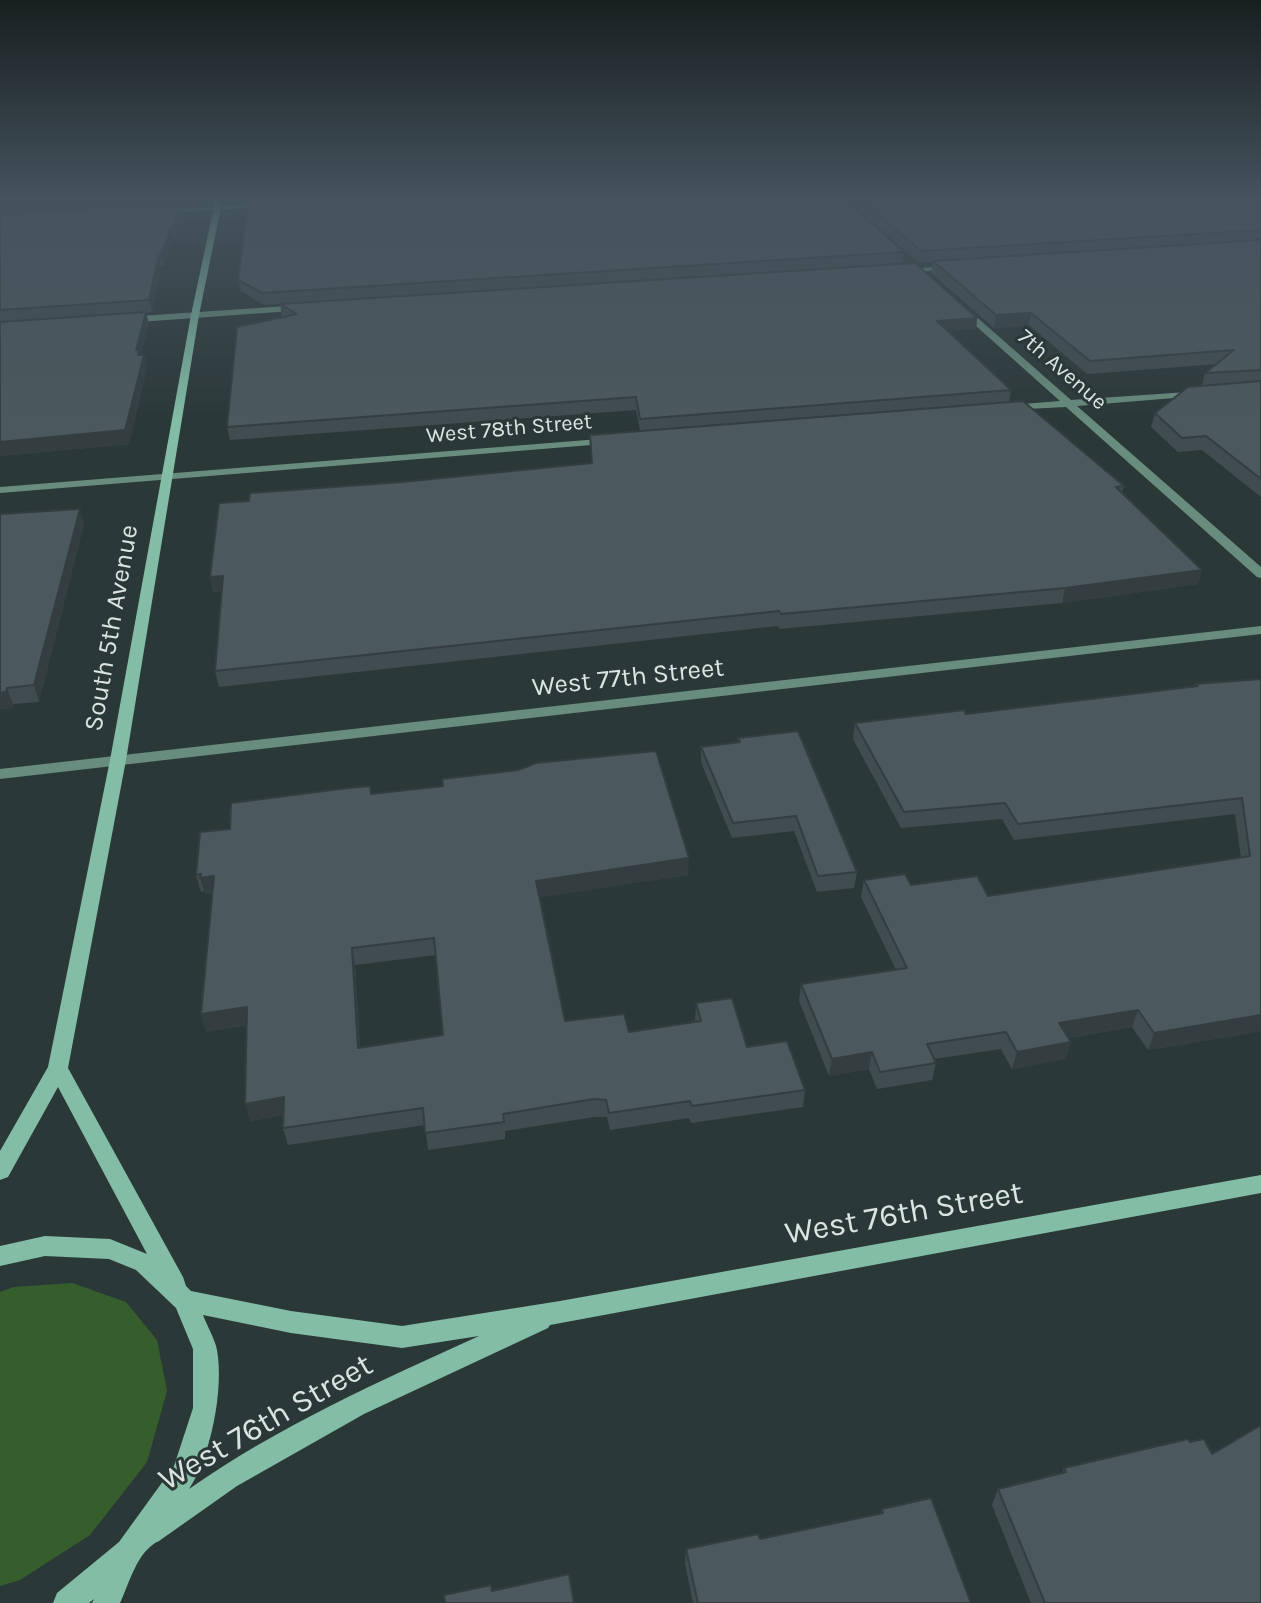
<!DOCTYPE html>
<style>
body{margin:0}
canvas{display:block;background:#2b3838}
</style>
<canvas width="1261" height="1603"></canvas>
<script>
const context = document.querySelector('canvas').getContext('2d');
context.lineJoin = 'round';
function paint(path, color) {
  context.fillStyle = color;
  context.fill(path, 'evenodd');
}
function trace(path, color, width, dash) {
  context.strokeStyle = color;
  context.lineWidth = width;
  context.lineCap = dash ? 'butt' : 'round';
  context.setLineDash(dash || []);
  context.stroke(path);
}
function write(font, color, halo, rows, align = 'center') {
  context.font = font + ' Karla,sans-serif';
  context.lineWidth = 6;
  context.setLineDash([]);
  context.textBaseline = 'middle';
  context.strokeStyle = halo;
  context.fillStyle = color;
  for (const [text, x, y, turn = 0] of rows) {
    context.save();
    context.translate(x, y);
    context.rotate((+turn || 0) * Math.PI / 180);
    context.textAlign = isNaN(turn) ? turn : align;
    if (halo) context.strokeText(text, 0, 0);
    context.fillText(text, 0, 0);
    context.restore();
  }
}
const green = new Path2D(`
 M72,1283L126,1302L157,1340L167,1391L147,1462L90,1535L20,1580L0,1586V1292L14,1287Z`);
const street = new Path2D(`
 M266,203L269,207L161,213L157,211Z
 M952,265L955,269L900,273L896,271Z
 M302,305L305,306V310L125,323L121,320L125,317Z
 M957,305H963L1071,400L1202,391L1203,393L1198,396L1077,406L1261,567V578L1257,577L1066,407L1006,410L1005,408L1010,405L1060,401L957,309Z
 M612,438L616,439V443L0,493V487Z
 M1261,626V634L0,779V769Z`);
const secondary = new Path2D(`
 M216,197H223L199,315L126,760L68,1068L183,1277L186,1286L191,1291L291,1311L402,1326L560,1301L1261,1175V1193L550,1325L548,1328L364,1414L237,1486L159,1541C137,1551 130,1582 120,1603H92L94,1599L89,1603H53L57,1593L119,1542L174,1466L193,1408V1349L176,1308L136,1270L109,1259L45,1256L0,1266V1246L45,1236L110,1239L147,1254L58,1087L8,1177L0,1180V1151L48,1067L110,760L191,315ZM203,1315L291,1333L402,1348L479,1336C380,1381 279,1426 189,1489C211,1456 224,1389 217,1350C215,1339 207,1326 203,1315Z`);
const wall = new Path2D(`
 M0,197L184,205H180L182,214L176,238H173L164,267L161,266L152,312L146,313L149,324L141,354L144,355L147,367L129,444L0,456Z
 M250,197H841L904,252L903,263L264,305L241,291L238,280Z
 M845,197H1261V497L1202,450L1178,452L1151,427L1155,413L1202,386L1205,373L1217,364L1087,374L1029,325L994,328L931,273L933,262L919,263Z
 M280,304L977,318L976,329L949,331L1011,390L1009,402L1124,486L1122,493L1202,570L1198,584L1062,603L779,629L778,626L219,687L215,671L222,591L213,592L210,577L249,501L402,482L592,463L590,435L640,431L636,410L230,440L227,427L284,317L282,316Z
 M0,514L84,523L39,702L13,704L12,708L0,709Z
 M1261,679V1031L1148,1050L1132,1027L1068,1038L1071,1042L1065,1059L1012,1069L1001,1049L934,1059L936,1063L932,1080L877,1089L869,1069L829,1076L799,1001L801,984L896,970L861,897L864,880L988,896L1241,858L1235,814L1014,840L1002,819L901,828L853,739L855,723L966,714L1194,687L1195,684Z
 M738,738L857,872L854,888L817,892L794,831L732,838L701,762V747L738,742Z
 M372,794L688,875L540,897L565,1021L629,1032L695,1022L696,1003L747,1047L805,1090L803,1107L691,1123L689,1118L610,1130L607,1117H594L505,1131V1139L428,1150L425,1125L288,1145L283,1128V1115L250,1121L247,1025L206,1032L212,893L205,894L204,891L201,892L196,875L230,829ZM436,955L443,1035L360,1047L355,965Z
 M1064,1468L1261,1603H1031L992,1505L998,1489L1062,1473Z
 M882,1509L971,1603H693L685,1564L686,1549L760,1539L881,1514Z`);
const shadedWall = new Path2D(`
 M137,197H186L184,205H180L182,214L176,238L174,227L0,215V204Z
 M250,197H326L251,201Z
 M171,227L173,238L164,267L161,256Z
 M159,255L161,266L152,312L149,300Z
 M146,312L149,324L141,354L142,361L144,355L147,367L129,444L0,456V442L136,350Z
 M1031,313L1029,325L994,328L996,315Z
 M977,318L976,329L936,332L937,321Z
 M80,509L84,523L39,702L34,685Z
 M1202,570L1198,584L1062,603L1065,588Z
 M223,576L226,590L213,592L210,577Z
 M7,688L13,704L12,708L0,709V693Z
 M689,858L688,875L537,898L536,881Z
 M214,876L218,893L205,894L200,878Z
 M352,948L355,965L361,1065L358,1048Z
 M247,1007L252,1024L206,1032L201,1014Z
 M1138,1010L1132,1027L1054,1040L1059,1023Z
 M1261,1015V1031L1148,1050L1154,1033Z
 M1071,1042L1065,1059L1012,1069L1017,1052Z
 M872,1052L869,1069L829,1076L832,1059Z
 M284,1097L288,1114L250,1121L245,1104Z`);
const building = new Path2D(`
 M0,197H137L0,204Z
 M295,197H841L904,252L262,293L238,280L248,200Z
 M858,197H1261V230L921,251Z
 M180,204L174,227H171L161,256L159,255L149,300L0,310V214Z
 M1261,240V370L1205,373L1234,350L1090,361L1031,313L996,315L933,261Z
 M915,263L977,318L937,321L1011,390L640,419L636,397L227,427L237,327L297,314L280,304Z
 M146,312L136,350L139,349L138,355H144L125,430L0,442V322Z
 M1261,381V479L1206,436L1182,438L1155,413L1188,387Z
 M1023,401L1124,486L1116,487L1202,570L1065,588L781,614L779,611L215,671L223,576L210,577L219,503L249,501L250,493L402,482L592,463L590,435Z
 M80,509L34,685L7,688L6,692L0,693V514Z
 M1261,679V1015L1154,1033L1138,1010L1059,1023L1071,1042L1017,1052L1006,1032L927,1044L936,1063L880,1072L872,1052L832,1059L801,984L907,968L864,880L905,874L911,885L977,876L988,896L1250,856L1242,798L1018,824L1005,803L904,812L855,723L964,710L966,714L1198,686L1195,684Z
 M798,731L857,872L818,876L796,816L733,823L701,747L740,742L738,738Z
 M656,751L689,858L536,881L565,1021L624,1014L629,1032L701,1021L696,1003L732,998L747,1047L787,1041L805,1090L692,1106L690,1101L609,1113L606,1100L594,1099L503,1114L504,1122L425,1133L423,1108L283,1128L284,1097L245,1104L247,1007L201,1014L214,876L200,878L201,874L196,875L200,832L230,829L231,803L348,788L370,786L371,794L443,786L442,779L518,770L536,763ZM434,938L443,1035L358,1048L352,948Z
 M1261,1425V1603H1045L998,1489L1066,1472L1064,1468L1188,1439L1190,1442L1204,1439L1212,1454Z
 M931,1498L971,1603H698L686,1549L758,1534L760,1539L883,1513L882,1509Z
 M569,1574L574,1603H445L444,1595L491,1585L492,1591Z`);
const farStreetnames = [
 ["7th Avenue",1062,370,41],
 ["West 78th Street",509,429,-5]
];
const streetNames = [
 ["South 5th Avenue",112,628,-80],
 ["West 77th Street",628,678,-6]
];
const nearStreetnames = [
 ["West 76th Street",904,1214,-10],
 ["West 76th Street",266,1423,-30]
];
paint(green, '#365e2d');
paint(street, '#688c7d');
paint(secondary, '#83bda5');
paint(wall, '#404c50');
paint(shadedWall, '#343e41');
paint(building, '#4b585d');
trace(building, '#343e41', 2);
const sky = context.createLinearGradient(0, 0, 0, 422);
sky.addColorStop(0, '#181f1f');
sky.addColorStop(0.47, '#44535e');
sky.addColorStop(1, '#44535e00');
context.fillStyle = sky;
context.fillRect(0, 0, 1261, 422);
write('22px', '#dbe3e3', '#2b3838', farStreetnames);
write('26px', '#dbe3e3', '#2b3838', streetNames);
write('32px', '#dbe3e3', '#2b3838', nearStreetnames);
</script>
